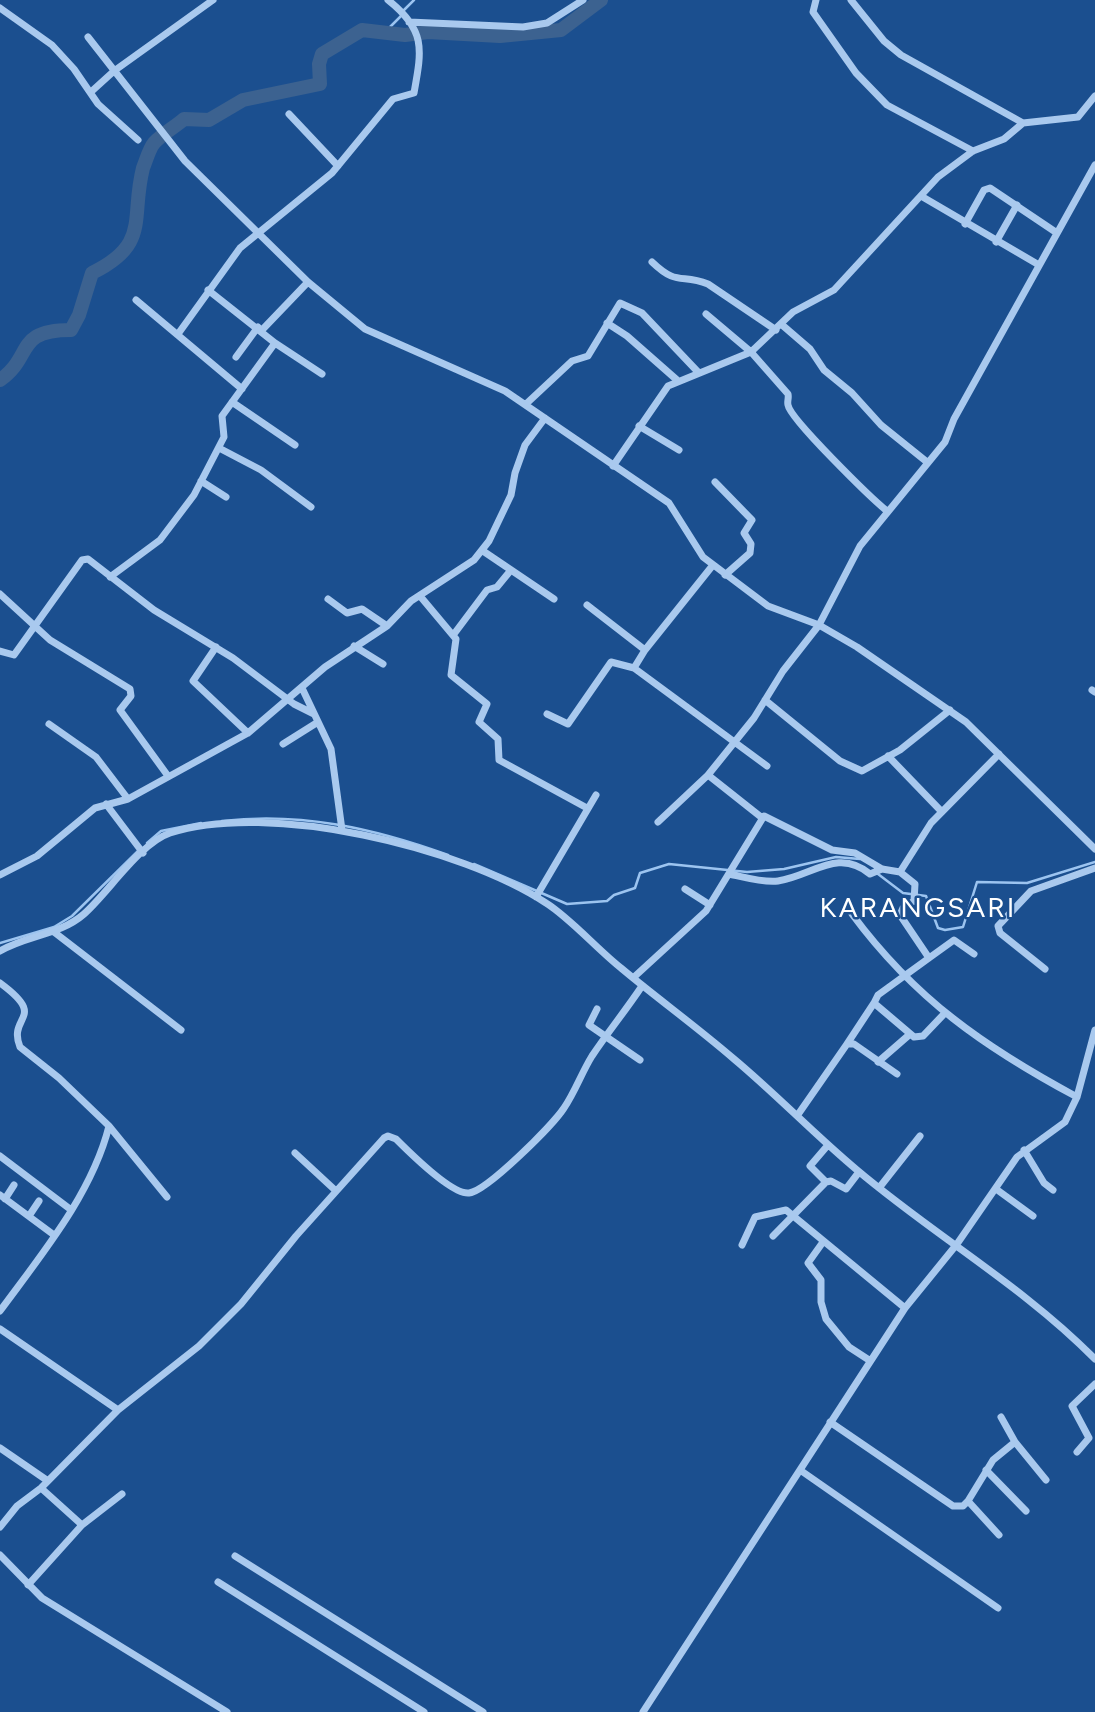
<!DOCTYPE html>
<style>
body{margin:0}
canvas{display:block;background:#1b4f8f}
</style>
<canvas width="1095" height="1712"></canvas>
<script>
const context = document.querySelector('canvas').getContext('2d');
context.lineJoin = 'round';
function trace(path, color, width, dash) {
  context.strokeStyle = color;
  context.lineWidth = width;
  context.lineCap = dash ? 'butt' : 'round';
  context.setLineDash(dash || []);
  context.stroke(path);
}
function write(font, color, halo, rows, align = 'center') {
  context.font = font + ' Figtree,sans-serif';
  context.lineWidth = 5;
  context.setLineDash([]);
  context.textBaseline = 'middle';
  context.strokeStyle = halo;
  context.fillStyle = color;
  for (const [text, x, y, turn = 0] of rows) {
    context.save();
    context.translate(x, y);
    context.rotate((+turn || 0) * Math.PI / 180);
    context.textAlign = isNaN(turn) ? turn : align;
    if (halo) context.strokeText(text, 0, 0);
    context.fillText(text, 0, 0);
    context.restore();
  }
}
const stream = new Path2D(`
 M404,10L414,0
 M386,31L401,16
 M222,821C301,812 373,828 448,855
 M147,843L161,831L201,823
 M474,864L567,904L607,901L614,895L635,888L640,873L669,864L747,872L784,869L836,857L860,859
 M878,874L903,893L926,896L938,928L945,930L963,927L977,882L1027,883L1095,862
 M0,943L54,927L72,916L139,850`);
const river = new Path2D(`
 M0,380C34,356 14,330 71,330L79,315L92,273C151,244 130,219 143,168C146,161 149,149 154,143C162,134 175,127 184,119L209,120L243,100L320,84L319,64L322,54L362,30L405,35L428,32L500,36L561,30L601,0`);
const minor = new Path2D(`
 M816,0L813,12L856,73L887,105L973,151
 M851,0L884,41L901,55L1023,123
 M0,8L52,45L74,69L98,104L138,140
 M409,22L523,27L547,23L583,0
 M88,37L185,161L308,282L365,329L505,391L669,503L703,557L768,606L819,625L857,647L966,722L1095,849
 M92,91L114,71L213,0
 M289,114L338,166
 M921,196L1039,265
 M965,224L984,190L990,188L1057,233
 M996,242L1017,205
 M652,262C678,287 681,273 708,284L776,330
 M136,300L242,389
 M706,314L751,352L788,394C789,398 787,401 788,405C790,419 871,498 887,511
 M607,323L627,336L677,380
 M781,324L810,349L824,370L852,393L881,425L927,462
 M262,330L308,282
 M178,334L240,248L332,173L393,99L414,93C422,49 426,30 388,0
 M275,343L322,374
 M236,357L258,327
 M232,402L295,445
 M526,404L572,361L588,356L620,303L642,313L698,372
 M639,426L679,450
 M219,448L261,470L311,507
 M613,466L668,386L751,352L793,312L834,290L938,177L973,151L1004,139L1023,123L1078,117L1095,96
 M201,481L226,497
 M715,482L752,520L744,533L751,544L750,553L725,575
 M483,551L554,599
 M713,565L645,650L634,668L767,766
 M110,577L160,540L194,495L224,437L222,416L275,343L208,290
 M0,594L50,640L130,689L131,696L120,710L168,776
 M420,596L456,639L451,675L487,704L479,722L498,739L499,760L587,808
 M328,599L347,613L362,609L387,626
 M587,605L645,650
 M454,634L487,590L497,587L511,570
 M354,646L383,664
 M216,647L193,681L248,733
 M0,651L14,655L82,560L88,559L154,610L233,658L294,704L314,714
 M302,688L331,749L342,830
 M1092,690L1095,692
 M765,700L840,761L862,771L900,750L950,710
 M547,714L568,724L611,662L634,668
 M49,724L96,757L128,799
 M283,744L318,722
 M888,756L942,812
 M708,775L761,817
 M106,804L143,853
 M658,822L708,775L754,718L783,671L819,625L860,546L945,442L954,419L1095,165
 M900,872L931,823L999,754
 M729,874C744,877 763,883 778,881C812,876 838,847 870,874L882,869
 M0,875L37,856L95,808L128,799L248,733L325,667L387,626L411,601L474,560L489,541L511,495L515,473L525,445L545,418
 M685,889L710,905
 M536,897L596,795
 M852,914C915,999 984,1047 1077,1097
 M54,932L181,1030
 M0,951C27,935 60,935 84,914C108,893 140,843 170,833C269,801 461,847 546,903C570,918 597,949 621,968C658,999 697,1027 734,1059C777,1095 815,1135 857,1170C935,1236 1023,1286 1095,1359
 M929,958L878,995L874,1003L914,1037L923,1036L944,1014
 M1045,969L1000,933L998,926L1031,891L1095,868
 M633,978L706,911L764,816L832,850L855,853L882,869L900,872L915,884L914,901L903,908L900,915L929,958L954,940L974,954
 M0,983C49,1019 7,1015 20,1047L59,1078L109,1126C92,1194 41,1255 0,1311
 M597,1009L589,1025L640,1060
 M847,1044L874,1003
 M878,1062L909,1035
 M797,1116L847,1044H854L897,1074
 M109,1126L167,1197
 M1024,1150L1044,1183L1053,1190
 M295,1153L336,1191
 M0,1156L70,1209
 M826,1182L810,1166L828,1145
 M879,1188L920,1136
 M996,1189L1033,1216
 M0,1195L54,1235
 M5,1199L14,1185
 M29,1216L39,1201
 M773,1236L826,1182L831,1181L846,1189L859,1172
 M823,1242L808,1263L821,1280V1302L826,1319L849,1347L869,1360
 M742,1245L755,1217L786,1210L905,1308
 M0,1329L118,1410
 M1001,1417L1015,1442
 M830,1422L953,1506H963L968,1501L993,1460L1015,1442L1046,1480
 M0,1448L48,1481
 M1077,1452L1089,1438L1072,1406L1095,1384
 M800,1470L998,1608
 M986,1470L1026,1511
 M41,1488L82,1525L122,1494
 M968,1501L999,1535
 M0,1527L17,1506L41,1488L118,1410L199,1346L241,1304L296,1236L384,1138L388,1136L396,1139C409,1152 452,1195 469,1193C487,1191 553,1125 564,1108C575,1092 582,1072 592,1056C608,1032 626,1010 642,986
 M0,1555L42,1598L227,1712
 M235,1556L483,1712
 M218,1582L424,1712
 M28,1585L82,1525
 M643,1712L905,1308L957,1244L1017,1157L1065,1122L1077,1097L1095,1030`);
const quarterNames = [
 ["KARANGSARI",918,909]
];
trace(stream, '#9cc4f0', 2.5);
trace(river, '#3c6290', 14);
trace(minor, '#a9c9ee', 7);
context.letterSpacing = '2px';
write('28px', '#fff', '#1b4f8f', quarterNames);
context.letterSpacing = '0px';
</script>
